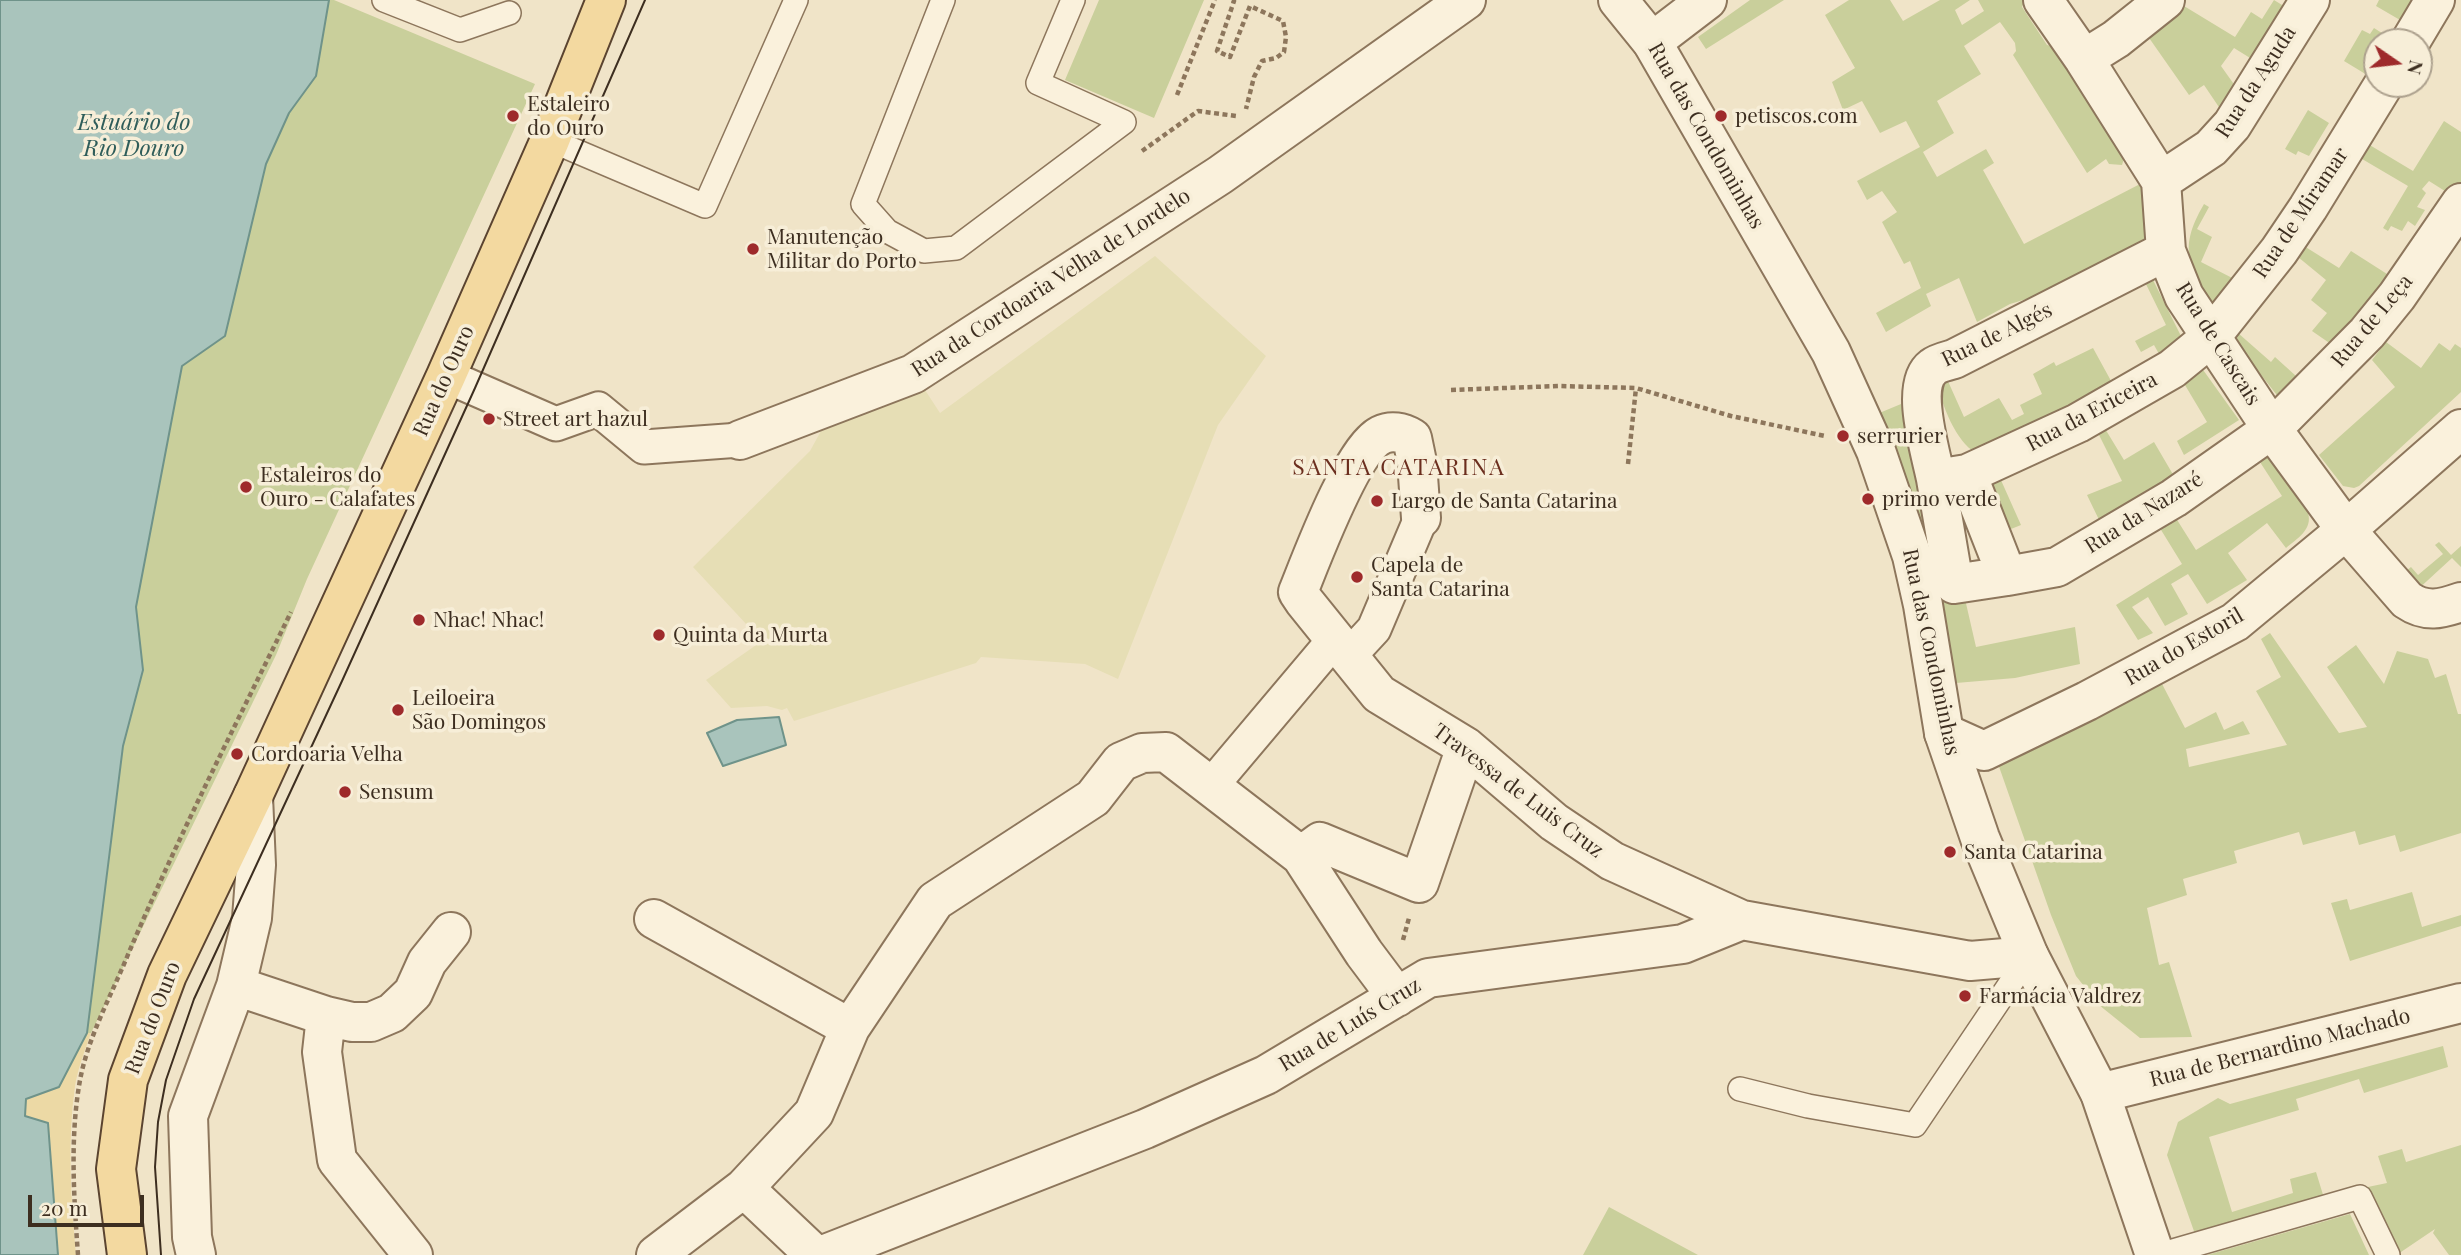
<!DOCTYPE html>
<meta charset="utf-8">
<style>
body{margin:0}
#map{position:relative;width:2461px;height:1255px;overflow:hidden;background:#f0e4c8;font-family:"Playfair Display",serif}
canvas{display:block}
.north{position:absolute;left:2363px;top:28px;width:70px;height:70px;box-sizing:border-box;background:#f7eed8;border:2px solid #ada18e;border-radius:50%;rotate:104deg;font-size:19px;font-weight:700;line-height:28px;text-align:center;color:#3d2e20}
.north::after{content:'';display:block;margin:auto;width:24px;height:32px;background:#9e2a2b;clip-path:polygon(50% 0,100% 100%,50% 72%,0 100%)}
.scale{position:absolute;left:28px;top:1195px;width:116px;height:32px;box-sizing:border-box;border:4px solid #3d2e20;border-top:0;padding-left:9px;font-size:21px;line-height:24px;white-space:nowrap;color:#3d2e20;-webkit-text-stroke:5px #f7eed8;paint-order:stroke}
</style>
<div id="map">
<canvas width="2461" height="1255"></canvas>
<div class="north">N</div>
<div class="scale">20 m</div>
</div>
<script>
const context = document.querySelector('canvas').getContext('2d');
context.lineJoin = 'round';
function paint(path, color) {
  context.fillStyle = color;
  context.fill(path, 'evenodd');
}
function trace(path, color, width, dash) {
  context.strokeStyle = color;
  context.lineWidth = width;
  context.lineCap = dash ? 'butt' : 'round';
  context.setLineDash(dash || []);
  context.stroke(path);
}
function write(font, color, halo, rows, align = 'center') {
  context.font = font + ' "Playfair Display",serif';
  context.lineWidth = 7;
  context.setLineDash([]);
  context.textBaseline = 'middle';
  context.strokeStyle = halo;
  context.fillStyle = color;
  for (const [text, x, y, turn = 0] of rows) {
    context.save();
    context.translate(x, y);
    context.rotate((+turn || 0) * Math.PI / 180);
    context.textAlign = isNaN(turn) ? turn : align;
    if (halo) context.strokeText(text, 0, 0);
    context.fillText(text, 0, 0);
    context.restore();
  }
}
const farmland = new Path2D(`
 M1155,256L1266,356L1218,425L1118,679L1085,664L981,657L976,663L794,721L787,708L782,710L767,706L731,708L706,680L762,641L693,567L810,451L821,431L925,390L940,413Z`);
const green = new Path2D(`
 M329,0H334L535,84L307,579L276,655L91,1033H87L123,746L143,670L136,607L182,366L225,336L266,164L289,113L316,76Z
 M1099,0H1204L1154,118L1065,80Z
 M1750,0H1784L1706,49L1698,37Z
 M1849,0H1890L1903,21L1940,0H1970L1955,10L1962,25L1984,11L1978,0H2025L2022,7L2047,45L2057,47L2129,142L2122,165L2109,164L2106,159L2087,173L2013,55L2016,51L2015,43L2000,22L1964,46L1981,74L1937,101L1954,133L1923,152L1937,177L1986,149L1994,163L1983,170L2024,244L2142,183L2147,225L2144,243L2053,291L2010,304L1977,322L1959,278L1926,294L1931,306L1886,332L1876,313L1921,288L1910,261L1904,264L1882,222L1897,212L1882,191L1867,200L1857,181L1920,147L1906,121L1880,133L1862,101L1843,110L1832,82L1855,68L1825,15Z
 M2274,0L2295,13L2263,66L2234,48L2221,66L2243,97L2227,119L2204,85L2189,95L2147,35L2179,13L2184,6L2235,37L2251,12L2262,19Z
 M2379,0H2428L2412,27L2376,6Z
 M2374,28L2396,42H2377V81L2344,61L2362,30L2370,34Z
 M2308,110L2329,123L2309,156L2298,151L2296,155L2285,149Z
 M2444,121L2461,132V191L2456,198L2429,181L2422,189L2426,193L2417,207L2425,210L2415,226L2408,221L2402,231L2391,226L2388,231L2383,228L2408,186L2357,156L2363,141L2413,171Z
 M2204,204L2209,207L2197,229L2212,237L2201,262L2242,283L2214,311C2191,266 2176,252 2204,204Z
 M2304,246L2339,268L2351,251L2398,281L2341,351L2312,331L2327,313L2311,300L2326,280L2298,257L2283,275Z
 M2143,278L2153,280L2183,340L2163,361L2154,345L2141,352L2135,341L2166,325Z
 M2238,333L2271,362L2275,357L2306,385L2280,399L2232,338Z
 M2386,342L2421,368L2439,343L2450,351L2455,344L2461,348V392L2359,486L2354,488L2343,486L2319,455L2395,387L2372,360Z
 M2093,348L2116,390L1975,452C1958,444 1939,402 1939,383L1947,379L1964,417L1999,398L2012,420L2024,414L2020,405L2042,394L2033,374L2054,362L2056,366Z
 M2201,367L2239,420L2184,455L2177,441L2207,422L2182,380Z
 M1901,404L1950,597L1965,599L1976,647L2075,627L2080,664L2015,678L1956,683L1941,601L1877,414Z
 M2104,427L2124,460L2154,442L2178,483L2103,528L2087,495L2122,481L2097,431Z
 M2266,455L2308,513C2313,529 2297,539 2286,548L2267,523L2228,553L2247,580L2207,604L2188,574L2171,584L2188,614L2165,626L2148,597L2132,607L2153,633L2138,640L2116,605L2182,564L2158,525L2174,515L2196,550L2282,496L2258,459Z
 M2000,478L2021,525L2001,533L1987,479Z
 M2439,542L2451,555L2461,546V567L2452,558L2415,592L2401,575L2411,567L2418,575L2443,554L2435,545Z
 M2270,633L2339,733L2367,727L2327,667L2356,645L2384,684L2397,651L2428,659L2435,678L2446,674L2458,714H2461V833L2400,852L2395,835L2359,845L2355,831L2303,845L2299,832L2234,851L2237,863L2183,879L2187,895L2147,908L2159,965L2169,962L2192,1037L2140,1038L2099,1005L2076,976L2051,915L1996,758L2161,682L2185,728L2216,712L2224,730L2243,721L2250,734L2186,749L2189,767L2287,745L2256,691L2281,677L2261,639Z
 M2412,892L2422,927L2461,915V926L2350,961L2331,903L2347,899L2350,910Z
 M2443,1046L2448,1067L2364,1093L2359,1079L2296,1099L2299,1110L2209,1137L2232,1212L2293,1193L2290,1179L2316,1172L2324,1198L2195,1234L2167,1155L2178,1122L2218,1098L2230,1104Z
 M2461,1145V1255H2449L2433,1233L2435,1229L2398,1254L2363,1188L2387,1183L2378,1156L2402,1149L2406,1162Z
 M1609,1207L1698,1255H1583Z
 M2350,1214L2369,1255H2207Z`);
const sand = new Path2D(`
 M87,1033H91C85,1050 78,1068 75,1086C67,1142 71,1199 76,1255H59L48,1124L25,1116L26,1099L59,1087Z`);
const water = new Path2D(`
 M0,0H329L316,76L289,113L266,164L225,336L182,366L136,607L143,670L123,746L87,1033L59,1087L26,1099L25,1116L48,1123L58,1255H0Z
 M779,717L786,745L723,766L707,733L737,720Z`);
const path = new Path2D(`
 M1232,0L1234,1L1217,51L1230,57L1250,6L1283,21L1286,37L1284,52L1276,58L1262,61L1254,77L1246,109
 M1177,95L1215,0
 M1142,151L1198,111L1236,116
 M1451,390L1558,386L1636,388L1731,416L1825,436
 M1628,464L1636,388
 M1403,940L1409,918
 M78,1255C74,1199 70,1141 79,1086C86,1041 110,998 127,957C177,839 235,726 291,612`);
const service = new Path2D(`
 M384,0L460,30L509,13
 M943,0L863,204L887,231L924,251L956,248L1124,122L1038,83L1073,0
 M550,140L705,206L796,0
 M1740,1089L1808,1106L1915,1125L2029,956
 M2159,1255L2360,1197L2388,1255`);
const pedestrian = new Path2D(`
 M446,376L556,424L598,409L644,447L740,440
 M1349,656L1374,629L1421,518
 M1211,786L1335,639`);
const minor = new Path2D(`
 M2043,0L2084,59L2161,181L2166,251L2184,296L2272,429L2346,530L2407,600C2426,613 2441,609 2461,602
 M1652,42L1707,0
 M2410,42L2435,0
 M2084,59L2116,39L2165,0
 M2161,181L2211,148L2232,125L2310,0
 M740,440L913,374L1220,175L1466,0
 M1967,474L2078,423L2172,369L2210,338L2279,251L2308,208L2384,84
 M1967,474L2007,576L1954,584L1936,479Z
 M1936,479C1931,453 1909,385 1933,367C1938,363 1947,361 1954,359L2166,251
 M1421,518L1417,462L1412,438C1402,432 1391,430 1381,435C1352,449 1311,560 1298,592L1304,601L1379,694L1466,747L1554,822L1612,861L1742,920
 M2007,576L2057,567L2174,498L2272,429L2367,333L2397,296L2461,203
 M1944,733L1984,751L2087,701L2235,622L2346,530L2461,429
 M1301,856L1320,842L1419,883L1466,747
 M654,919L850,1028
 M236,986L326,1016L352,1022H371L392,1013L413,993L427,962L451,932
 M326,1016L322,1052L337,1160L413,1255
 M2100,1093L2461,1003
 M744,1188L815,1255
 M196,1255L192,1237L188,1116L236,986L252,918L256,865L253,796
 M656,1255L744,1188L814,1113L850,1028L935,901L1093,798L1121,762L1142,753L1166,752L1301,856L1364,953L1397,997
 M823,1255L1145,1129L1266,1075L1428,978L1683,944L1742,920L1970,961L2029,956`);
const tertiary = new Path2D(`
 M1618,0L1652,42L1801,300L1831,352L1876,451L1912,556L1923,605L1944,733L1980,838L2029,956L2100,1093L2155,1255`);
const primary = new Path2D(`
 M127,1255L116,1169L128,1080L167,975L253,796L446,376L550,140L606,0`);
const tram = new Path2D(`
 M161,1255L155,1167L158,1122L166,1080L194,999L342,681L475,388L645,0`);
const markers = [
 [513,116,7,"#9e2a2b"],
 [1721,116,7,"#9e2a2b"],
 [753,249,7,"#9e2a2b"],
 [489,419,7,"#9e2a2b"],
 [1843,436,7,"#9e2a2b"],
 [246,487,7,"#9e2a2b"],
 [1868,499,7,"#9e2a2b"],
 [1377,501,7,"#9e2a2b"],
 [1357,577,7,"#9e2a2b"],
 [419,620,7,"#9e2a2b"],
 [659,635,7,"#9e2a2b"],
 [398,710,7,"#9e2a2b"],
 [237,754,7,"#9e2a2b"],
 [345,792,7,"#9e2a2b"],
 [1950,852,7,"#9e2a2b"],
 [1965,996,7,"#9e2a2b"]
];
const streetNames = [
 ["Rua da Aguda",2256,82,-57],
 ["Rua das Condominhas",1706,136,60],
 ["Rua de Miramar",2301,213,-56],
 ["Rua da Cordoaria Velha de Lordelo",1051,283,-33],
 ["Rua de Leça",2372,321,-50],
 ["Rua de Algés",1997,335,-26],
 ["Rua de Cascais",2218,344,58],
 ["Rua do Ouro",444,381,-66],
 ["Rua da Ericeira",2092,412,-28],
 ["Rua da Nazaré",2144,513,-32],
 ["Rua do Estoril",2184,647,-30],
 ["Rua das Condominhas",1931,652,78],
 ["Travessa de Luis Cruz",1518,791,37],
 ["Rua do Ouro",153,1018,-69],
 ["Rua de Luís Cruz",1350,1025,-31],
 ["Rua de Bernardino Machado",2280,1048,-14]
];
const poiNames = [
 ["Estaleiro",527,104],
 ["do Ouro",527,128],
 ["petiscos.com",1735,116],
 ["Manutenção",767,237],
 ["Militar do Porto",767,261],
 ["Street art hazul",503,419],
 ["serrurier",1857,436],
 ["Estaleiros do",260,475],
 ["Ouro - Calafates",260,499],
 ["primo verde",1882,499],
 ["Largo de Santa Catarina",1391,501],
 ["Capela de",1371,565],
 ["Santa Catarina",1371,589],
 ["Nhac! Nhac!",433,620],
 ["Quinta da Murta",673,635],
 ["Leiloeira",412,698],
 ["São Domingos",412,722],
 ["Cordoaria Velha",251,754],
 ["Sensum",359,792],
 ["Santa Catarina",1964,852],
 ["Farmácia Valdrez",1979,996]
];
const waterNames = [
 ["Estuário do",134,123],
 ["Rio Douro",134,149]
];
const neighbourhoodNames = [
 ["SANTA CATARINA",1399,468]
];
paint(farmland, '#e6deb5');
paint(green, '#c9cf9b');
paint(sand, '#ecd9a5');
paint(water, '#a9c4bc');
trace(water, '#6f938a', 2);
trace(service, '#8d765c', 26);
trace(pedestrian, '#8d765c', 37);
trace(minor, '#8d765c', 42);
trace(tertiary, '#8d765c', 42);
trace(primary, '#5b4430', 42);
trace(path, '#8d765c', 4.5, [5, 3.5]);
trace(service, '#faf1dc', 23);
trace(pedestrian, '#faf1dc', 33);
trace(minor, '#faf1dc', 38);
trace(tertiary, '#faf1dc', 38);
trace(primary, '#f3d9a0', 38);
trace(tram, '#3d2e20', 2);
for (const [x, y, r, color] of markers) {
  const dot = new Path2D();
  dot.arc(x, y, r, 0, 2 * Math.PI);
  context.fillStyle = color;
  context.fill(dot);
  trace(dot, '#f7eed8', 2.5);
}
write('21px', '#3d2e20', '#f7eed8', streetNames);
write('21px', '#3d2e20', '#f7eed8', poiNames, 'left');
write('italic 23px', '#2f5d5a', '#f7eed8', waterNames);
context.letterSpacing = '2px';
write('23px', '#6b2e1e', '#f7eed8', neighbourhoodNames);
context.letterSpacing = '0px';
</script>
